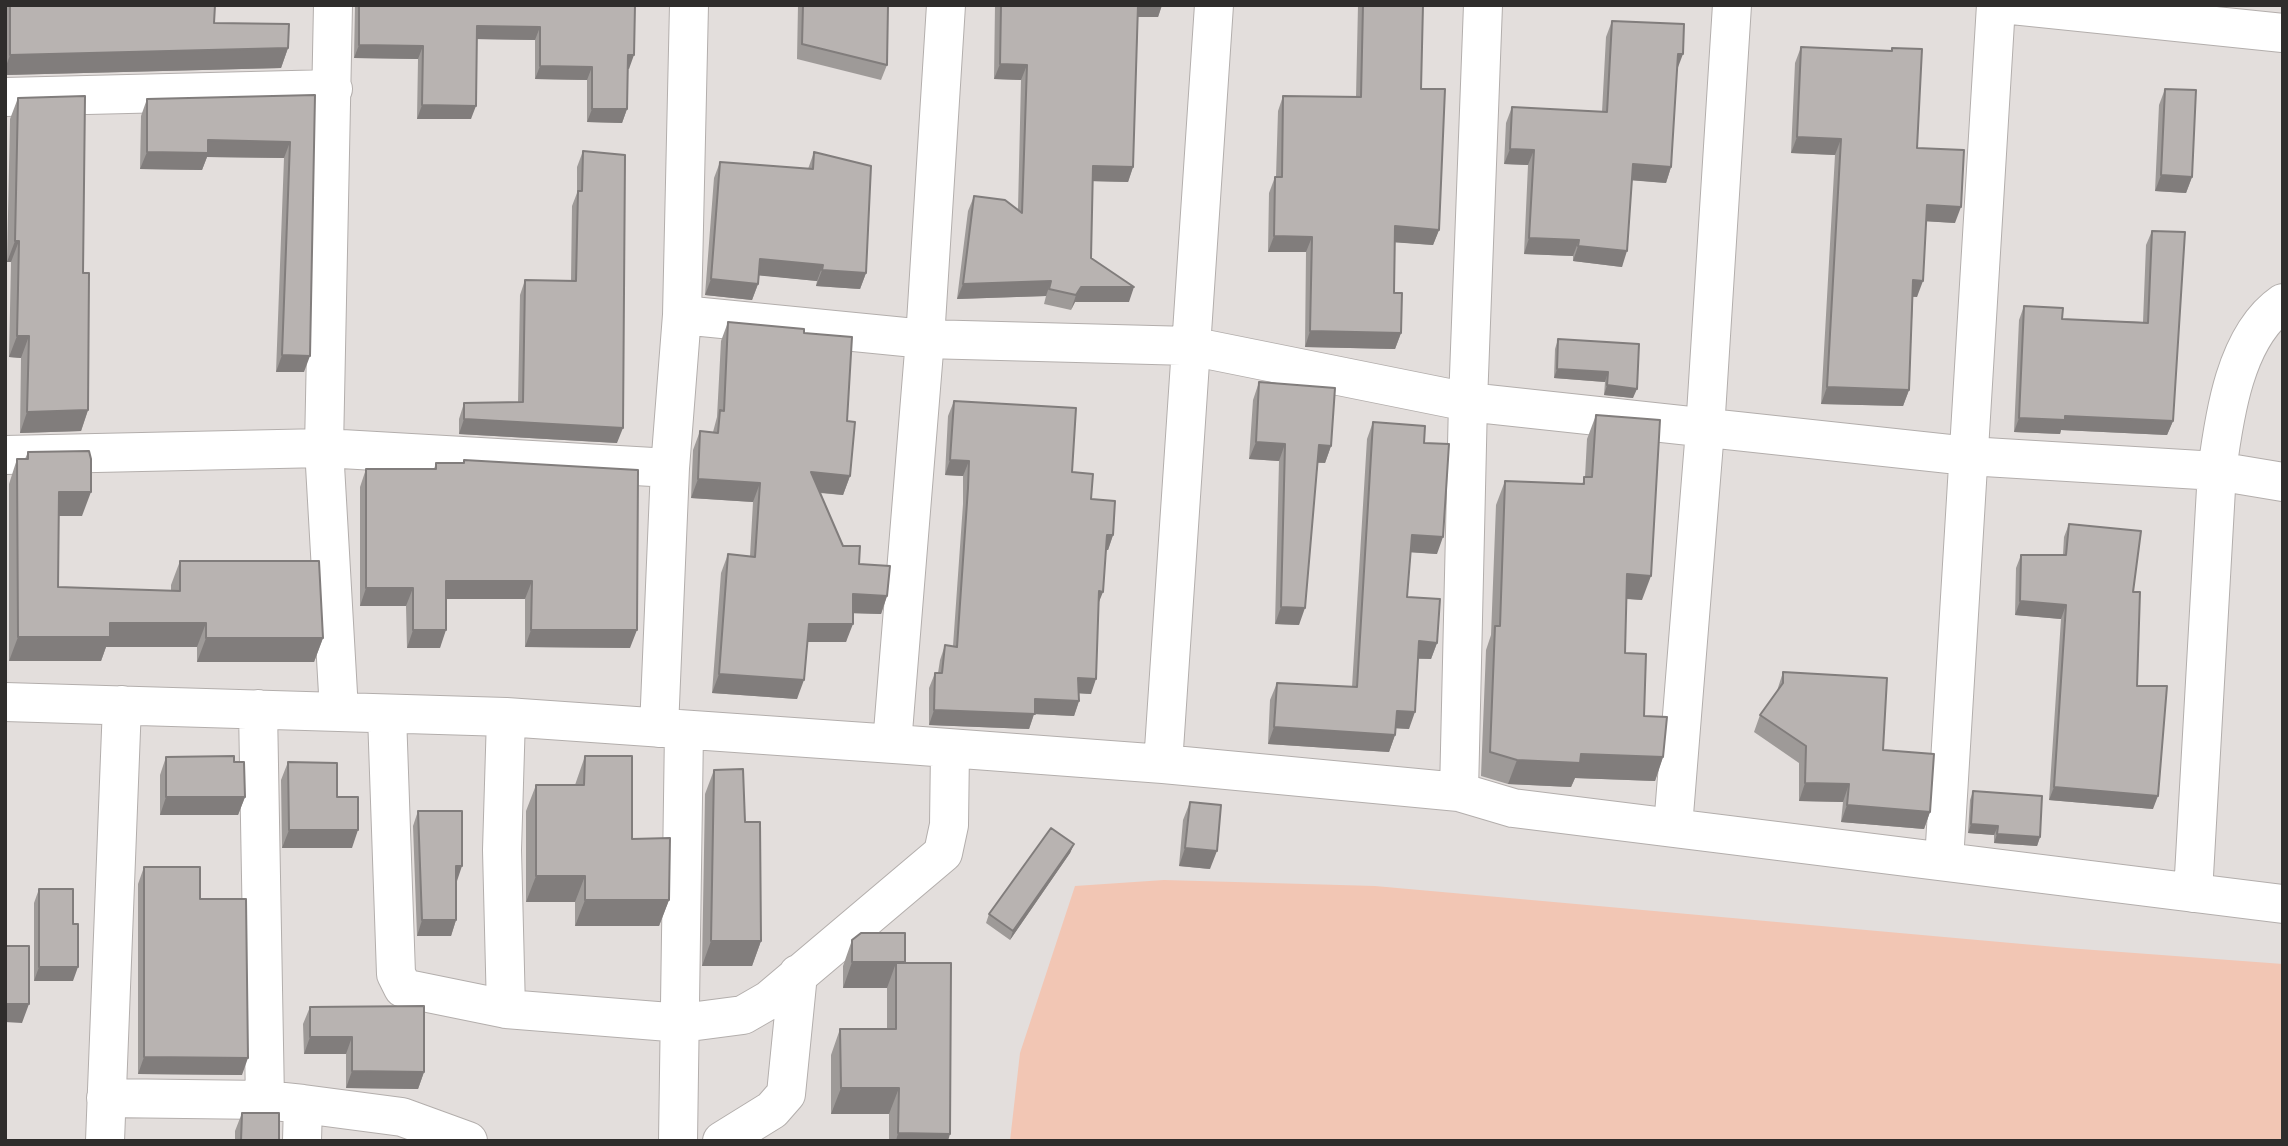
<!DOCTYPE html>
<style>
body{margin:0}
#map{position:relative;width:2288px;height:1146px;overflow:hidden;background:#e3dedc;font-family:"Titillium Web",sans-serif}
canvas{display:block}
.frame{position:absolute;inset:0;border:7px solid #2f2d2c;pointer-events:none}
</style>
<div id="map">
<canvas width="2288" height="1146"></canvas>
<div class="frame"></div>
</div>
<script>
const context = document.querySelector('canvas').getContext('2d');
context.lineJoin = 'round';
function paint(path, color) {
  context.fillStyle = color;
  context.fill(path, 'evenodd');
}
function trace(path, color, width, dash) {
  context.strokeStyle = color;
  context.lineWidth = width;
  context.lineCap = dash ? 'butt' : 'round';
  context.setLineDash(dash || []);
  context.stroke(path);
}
const green = new Path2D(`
 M1164,880L1375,886L2067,948L2283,964V1141H1010L1020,1053L1075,886Z`);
const minor = new Path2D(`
 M333,5L324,448L339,711
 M2012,5L2283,33
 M5,97L333,89
 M682,315L925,339L1190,346L1468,402L1968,456L2217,471L2283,482
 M5,455L324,448L670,468
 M5,702L506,717L908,745L1163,764L1459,792L1513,808L2283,904
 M258,709L265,1100
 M387,715L396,974L403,988L506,1009L682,1023L743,1015L769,1000L943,853L949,825L950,750
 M506,717L502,850L506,1009
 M659,728L670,468L682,315L689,5
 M892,744L925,339L946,5
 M1163,764L1214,5
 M1459,792L1468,402L1483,5
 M1673,827L1705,430L1732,5
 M1944,861L1996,5
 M2193,893L2217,471C2224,417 2235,336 2283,303
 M106,1098L265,1100L303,1104L402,1117L468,1141
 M105,1141L122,705
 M302,1141L303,1104
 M678,1141L684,730
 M722,1141L772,1110L786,1094L798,974`);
const wall = new Path2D(`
 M5,5H215L214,23L288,48L281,68L5,75Z
 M355,5H635L629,69H628L627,109L622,123L587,122V80L535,79V40L477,39L471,119H417L418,59L354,58Z
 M798,5H888L887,65L881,80L797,59Z
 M995,5H1162L1158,17H1138L1133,167L1128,182L1092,181L1091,258L1129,302H1075L1071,310L1044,304L1046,296L957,299L968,211L974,196L1018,209L1021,80L994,79Z
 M1358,5H1423L1421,89L1439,230L1433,245L1395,242L1394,293L1401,333L1395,349L1305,347L1306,252H1268L1269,193L1275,177H1276L1278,111L1283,96L1356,97Z
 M1612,21L1677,70L1671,167L1666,183L1632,180L1622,267L1573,261V256L1524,254L1528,165L1504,164L1506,123L1512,107L1602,112L1606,37Z
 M1801,47L1891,51L1892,48L1917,148L1955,223L1926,221L1917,297H1913L1909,390L1903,406L1821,404L1835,155L1791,153L1795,63Z
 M2165,89L2192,177L2186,193L2155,191L2159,105Z
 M315,95L304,372H276L284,158L207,157L202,170L140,169L141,116L147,99Z
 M18,98L83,273L88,410L81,431L20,433L21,358L9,357L11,262H7L10,119Z
 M583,151L617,443L459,434V419L464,403L518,402L520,295L525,280L571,281L572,206L577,193V167Z
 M814,152L866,273L860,289L816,286L817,281L759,275L758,284L752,300L705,295L714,178L720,162L808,169Z
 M2152,231L2173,421L2167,435L2061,430L2060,434L2014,432L2019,320L2024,306L2062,319L2143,322L2146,245Z
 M728,322L804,333L847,421L850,476L843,495L820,493L843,546L887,596L881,614L853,613L846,642H807L797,699L712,693L721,573L728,554L750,556L753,502L691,498L693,450L700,431L713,432L717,417L721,341Z
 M1558,339L1639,344L1633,398L1604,395L1605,382L1554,378L1555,349Z
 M1259,382L1331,446L1325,463H1318L1299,625L1275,624L1279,461L1249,459L1253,400Z
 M954,401L1072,472L1091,499L1113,535L1108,550H1106L1098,604L1091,694L1079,693V701L1074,716L1034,714L1029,729L929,725V688L935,673H938L940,660L945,645L953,646L963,504V476L945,475L948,416Z
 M1596,415L1642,600L1626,599L1625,653L1644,716L1663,757L1655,781L1575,778L1571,787L1508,784L1481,776L1486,650L1491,635L1496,505L1505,481L1582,484L1585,477L1587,439Z
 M1373,422L1424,443L1437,554L1411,552L1407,597L1437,643L1431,659H1418L1409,729L1396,728L1395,735L1389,752L1268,744L1270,700L1277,683L1352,687L1367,439Z
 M28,452L82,516H59L58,587L171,591V585L180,561L323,638L314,662H197V647H106L101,661H9V484L17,459H25Z
 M464,460L630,648L525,647V599H446L440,648H407L406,606H360V487L366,469H434L436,463H463Z
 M2069,524L2133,592L2137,686L2153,809L2049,800L2061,619L2015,615L2016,568L2021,555H2063L2064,537Z
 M1783,672L1883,750L1930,812L1924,829L1841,822L1843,802L1799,801V763L1754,732L1760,715L1777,691Z
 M585,756L632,839L669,900L659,926H575V902H526V811L536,785H575Z
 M166,757L234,762L245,797L238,815H160V775Z
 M288,762L337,797L352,848H282L281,780Z
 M714,770L745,822L761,941L752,966H702L705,794Z
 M1973,791L2040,837L2037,846L1994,843V835L1968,833L1970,800Z
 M1190,802L1210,869L1179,866L1183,820Z
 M418,811L457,881L456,920L451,936H417L413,826Z
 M1074,844L1070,853L1010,940L986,923L989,914Z
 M144,867L242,1075L138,1074V884Z
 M39,889L73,981H34V903Z
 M852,940L905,963L948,1141H889V1114H831V1055L840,1029H887V988H843V966Z
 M310,1007L424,1072L418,1089L346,1088V1054H304L303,1024Z
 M242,1113L279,1141H235V1131Z`);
const shadedWall = new Path2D(`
 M1137,5H1162L1158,17H1132Z
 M477,26L540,27L535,40L473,39Z
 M359,45L423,46L418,59L354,58Z
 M288,48L281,68L5,75V69L10,55Z
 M1678,54H1683L1677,70Z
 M628,55H634L629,69H623Z
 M1000,64L1027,65L1021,80L994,79Z
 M540,66L592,67L587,80L535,79Z
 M422,105L476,106L471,119H417Z
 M592,109H627L622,123L587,122Z
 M1797,137L1841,139L1835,155L1791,153Z
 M208,140L290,142L284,158L207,157L202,170L140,169L147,152Z
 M1510,149L1534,150L1528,165L1504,164Z
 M1633,164L1671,167L1666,183L1628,180Z
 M1093,166L1133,167L1128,182L1087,181Z
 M2161,175L2192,177L2186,193L2155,191Z
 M1927,205L1961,207L1955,223L1921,221Z
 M1395,226L1439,230L1433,245L1390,242Z
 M1274,236L1312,237L1306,252H1268Z
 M1529,238L1579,240L1573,256L1524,254Z
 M15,241H19L11,262H7Z
 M1578,246L1627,251L1622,267L1573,261Z
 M760,259L823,265L817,281L754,275Z
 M822,270L866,273L860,289L816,286Z
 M711,279L758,284L752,300L705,295Z
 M1913,280L1923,281L1917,297L1907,296Z
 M1051,281L1046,296L957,299L963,284Z
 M1081,287H1134L1129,302H1075L1071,310L1076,295Z
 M1310,331L1401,333L1395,349L1305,347Z
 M17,336H29L21,358L9,357Z
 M282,355L310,356L304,372H276Z
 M1557,369L1608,372L1605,382L1554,378Z
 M1607,385L1637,389L1633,398L1604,395Z
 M1827,387L1909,390L1903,406L1821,404Z
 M88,410L81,431L20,433L27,412Z
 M2065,416L2173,421L2167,435L2061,430L2060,434L2014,432L2019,418Z
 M464,419L623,428L617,443L459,434Z
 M1256,442L1285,444L1279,461L1249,459Z
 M1319,445L1331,446L1325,463L1313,462Z
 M950,460L969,461L963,476L945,475Z
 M811,472L850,476L843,495L805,491Z
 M698,479L760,483L753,502L691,498Z
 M59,492H91L82,516H50Z
 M1107,535H1113L1108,550H1101Z
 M1412,535L1443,537L1437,554L1406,552Z
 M1627,574L1651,576L1642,600L1618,598Z
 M446,581H532L525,599H439Z
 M366,588H413L406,606H360Z
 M1099,591L1103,592L1097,607Z
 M853,594L887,596L881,614L846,613Z
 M2020,601L2066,605L2061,619L2015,615Z
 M1281,607L1305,608L1299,625L1275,624Z
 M110,623H206L197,647H106L101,661H9L18,637Z
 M809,624H853L846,642H802Z
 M413,630H446L440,648H407Z
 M531,630H637L630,648L525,647Z
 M206,638H323L314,662H197Z
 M1419,641L1437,643L1431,659L1413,658Z
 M719,674L804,680L797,699L712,693Z
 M1078,678L1096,679L1091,694L1072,693Z
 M1035,699L1079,701L1074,716L1034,714L1029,729L929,725L934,710Z
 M1397,711L1415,712L1409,729L1391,728Z
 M1274,727L1395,735L1389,752L1268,744Z
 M1581,754L1663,757L1655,781L1575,778L1571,787L1508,784L1517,760Z
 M1805,783L1849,784L1843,802L1799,801Z
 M2054,787L2158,796L2153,809L2049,800Z
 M166,797H245L238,815H160Z
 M1847,805L1930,812L1924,829L1841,822Z
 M1971,824L1998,826L1994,835L1968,833Z
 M289,830H358L352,848H282Z
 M1997,834L2040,837L2037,846L1994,843Z
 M1074,844L1070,853L1010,940L1013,931Z
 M1185,848L1217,851L1210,869L1179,866Z
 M456,866H462L457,881H450Z
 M536,876H585L575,902H526Z
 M585,900H669L659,926H575Z
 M422,920H456L451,936H417Z
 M711,941H761L752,966H702Z
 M852,962H905L896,963L887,988H843Z
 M39,967H78L73,981H34Z
 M5,1004H29L22,1023L5,1022Z
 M310,1037H352L346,1054H304Z
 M144,1057L248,1058L242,1075L138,1074Z
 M352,1071L424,1072L418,1089L346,1088Z
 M841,1088H899L889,1114H831Z
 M898,1133L950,1134L948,1141H896Z`);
const building = new Path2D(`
 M10,5H215L214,23L289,24L288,48L10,55Z
 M359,5H635L634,55H628L627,109H592V67L540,66V27L477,26L476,106L422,105L423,46L359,45Z
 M803,5H888L887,65L802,44Z
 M1001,5H1138L1133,167L1093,166L1091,258L1134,287H1081L1076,295L1049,289L1051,281L963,284L974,196L1005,200L1022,213L1027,65L1000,64Z
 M1363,5H1423L1421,89H1445L1439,230L1395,226L1394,293H1402L1401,333L1310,331L1312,237L1274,236L1275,177H1282L1283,96L1361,97Z
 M1612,21L1684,24L1683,54H1678L1671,167L1633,164L1627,251L1578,246L1579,240L1529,238L1534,150L1510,149L1512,107L1607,112Z
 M1801,47L1892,51V48L1922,49L1917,148L1964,150L1961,207L1927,205L1923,281L1913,280L1909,390L1827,387L1841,139L1797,137Z
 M2165,89L2196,90L2192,177L2161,175Z
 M315,95L310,356L282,355L290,142L208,140V153L147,152V99Z
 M85,96L83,273H89L88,410L27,412L29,336H17L19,241H15L18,98Z
 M583,151L625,155L623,428L464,419V403L523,402L525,280L576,281L578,191H582Z
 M814,152L871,166L866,273L822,270L823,265L760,259L758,284L711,279L720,162L813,169Z
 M2152,231L2185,232L2173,421L2065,416V420L2019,418L2024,306L2063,308L2062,319L2148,323Z
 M728,322L804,329V333L852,337L847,421L855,422L850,476L811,472L843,546H860L859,564L890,566L887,596L853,594V624H809L804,680L719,674L728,554L755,557L760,483L698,479L700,431L718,433L720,410L724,411Z
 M1558,339L1639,344L1637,389L1607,385L1608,372L1557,369Z
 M1259,382L1335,388L1331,446L1319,445L1305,608L1281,607L1285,444L1256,442Z
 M954,401L1076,408L1072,472L1093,474L1091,499L1115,501L1113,535H1107L1103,592L1099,591L1096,679L1078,678L1079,701L1035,699V714L934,710L935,673H942L945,645L957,647L968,488L969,461L950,460Z
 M1596,415L1660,420L1651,576L1627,574L1625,653L1646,654L1644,716L1667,717L1663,757L1581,754L1580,763L1517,760L1490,752L1495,626H1500L1505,481L1584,484V477H1592Z
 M1373,422L1425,426L1424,443L1449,444L1443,537L1412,535L1407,597L1440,599L1437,643L1419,641L1415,712L1397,711L1395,735L1274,727L1277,683L1357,687Z
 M89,451L91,459V492H59L58,587L180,591V561H319L323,638H206V623H110V637H18L17,459H28V452Z
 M464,460L638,470L637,630H531L532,581H446V630H413V588H366V469H436V463H464Z
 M2069,524L2141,531L2133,592H2140L2137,686H2167L2158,796L2054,787L2066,605L2020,601L2021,555H2066Z
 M1783,672L1887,678L1883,750L1934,754L1930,812L1847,805L1849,784L1805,783L1806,746L1760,715L1783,683Z
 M234,756V762H244L245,797H166V757Z
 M585,756H632V839L670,838L669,900H585V876H536V785H584Z
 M288,762L337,763V797H358V830H289Z
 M743,769L745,822H760L761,941H711L714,770Z
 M1973,791L2042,796L2040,837L1997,834L1998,826L1971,824Z
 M1190,802L1221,805L1217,851L1185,848Z
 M418,811H462V866H456V920H422Z
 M1051,828L1074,844L1013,931L989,914Z
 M144,867H200V899H246L248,1058L144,1057Z
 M39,889H73V924H78V967H39Z
 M861,933H905V962H852V940Z
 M5,946H29V1004H5Z
 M896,963H951L950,1134L898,1133L899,1088H841L840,1029H896Z
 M424,1006V1072L352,1071V1037H310V1007Z
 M242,1113H279V1141H241Z`);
paint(green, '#f2c6b4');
trace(minor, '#b3aeac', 40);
trace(minor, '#fff', 38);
paint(wall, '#9e9a98');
paint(shadedWall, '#817d7c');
paint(building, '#b8b3b1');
trace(building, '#817d7c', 2);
</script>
